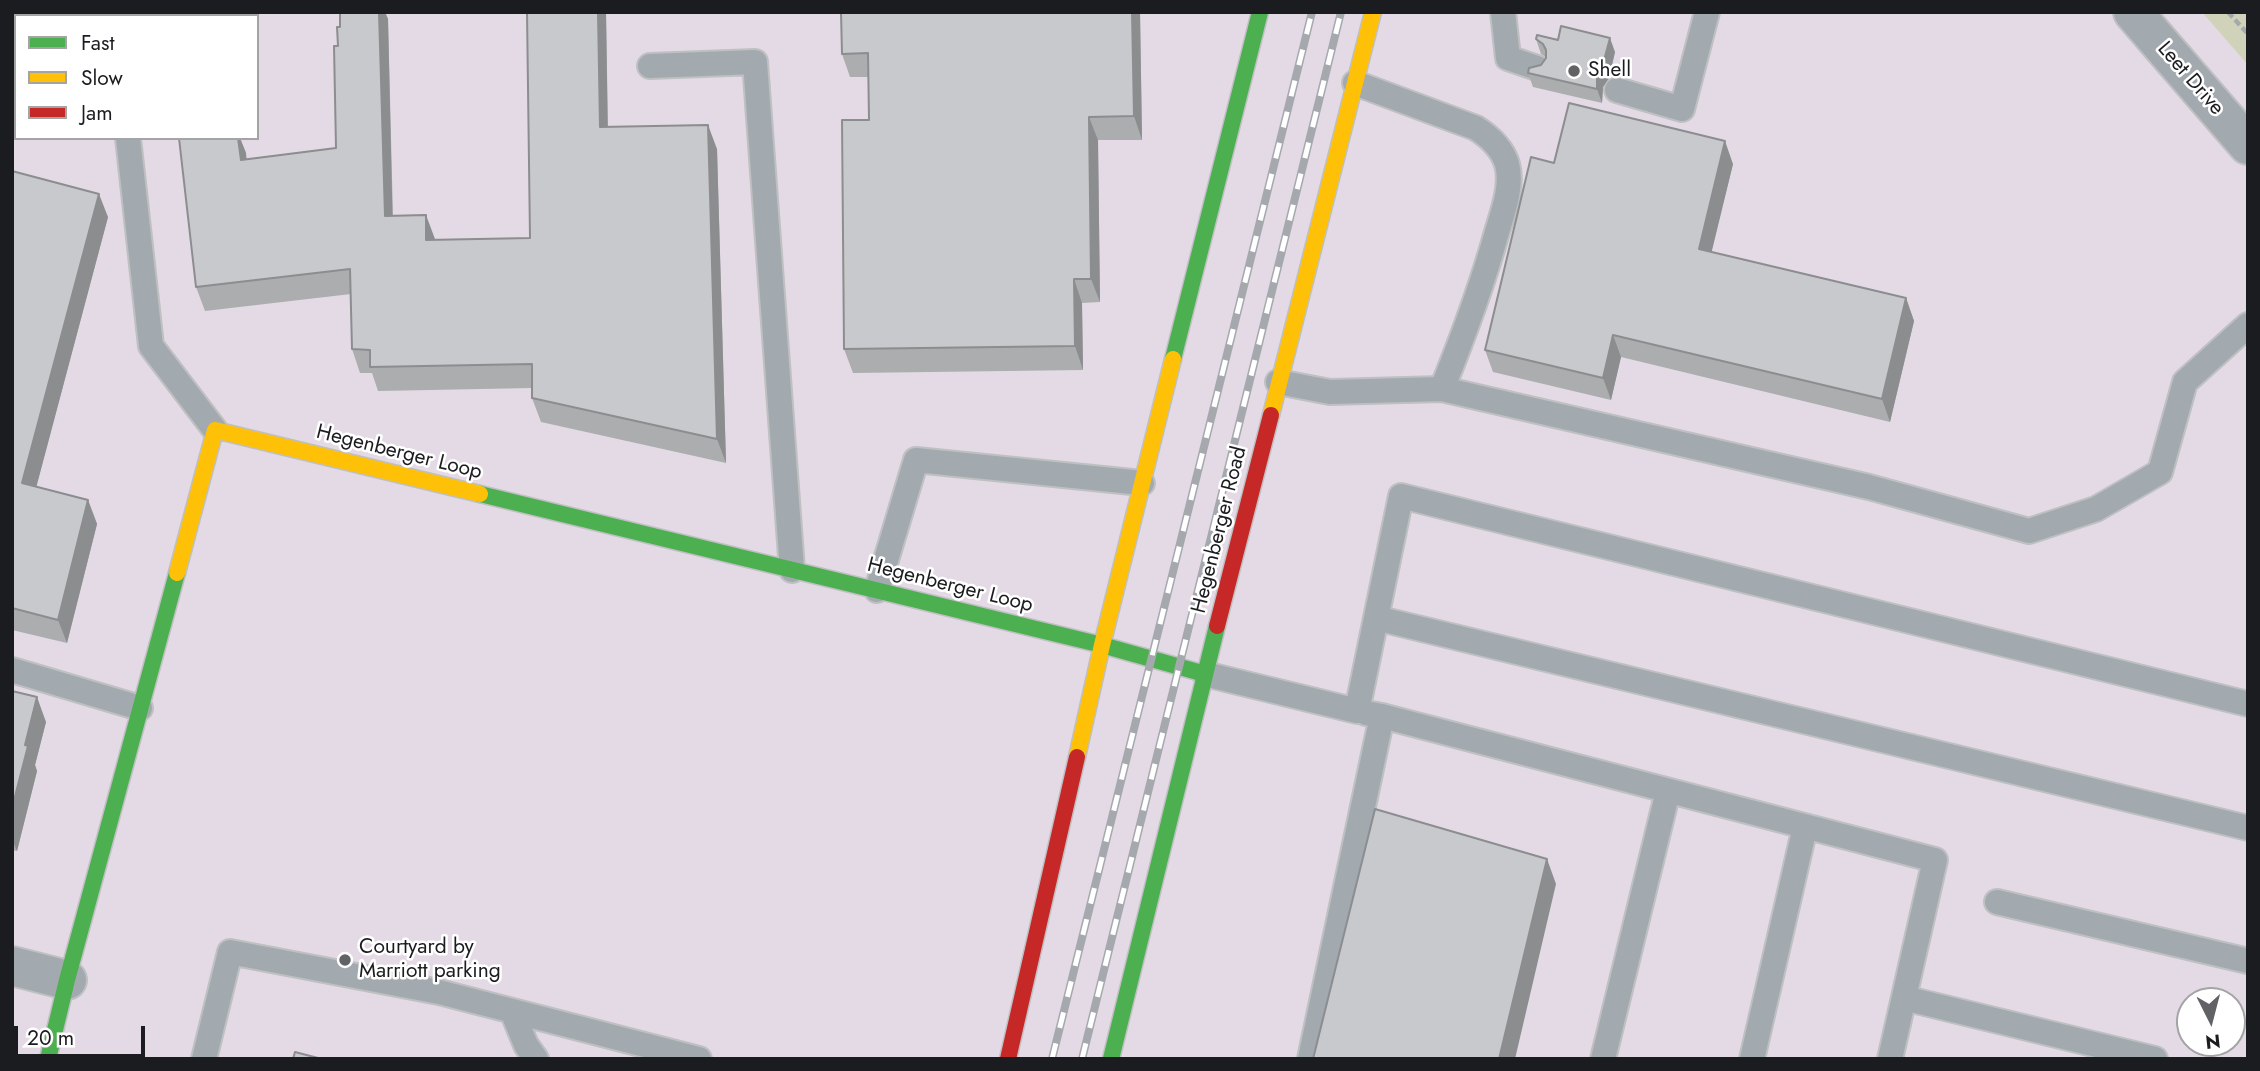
<!DOCTYPE html>
<style>
body{margin:0}
#map{position:relative;width:2260px;height:1071px;overflow:hidden;background:#e2e4e7;font-family:Jost,sans-serif}
canvas{display:block}
.frame{position:absolute;inset:0;border:14px solid #1b1c1f;pointer-events:none}
.legend{position:absolute;left:14px;top:14px;width:245px;height:126px;box-sizing:border-box;background:#fff;border:2px solid #a4a4a5;margin:0;padding:9px 12px;list-style:none;font-size:21px;color:#1b1c1f}
.legend li{display:flex;align-items:center;gap:14px;height:35px}
.legend b{width:35px;border:2px solid #a4a4a5}
.north{position:absolute;left:2176px;top:987px;width:70px;height:70px;box-sizing:border-box;background:#fff;border:2px solid #a4a4a5;border-radius:50%;rotate:174deg;font-size:19px;font-weight:700;line-height:28px;text-align:center;color:#1b1c1f}
.north::after{content:'';display:block;margin:auto;width:24px;height:32px;background:#616265;clip-path:polygon(50% 0,100% 100%,50% 72%,0 100%)}
.scale{position:absolute;left:14px;top:1026px;width:131px;height:32px;box-sizing:border-box;border:4px solid #1b1c1f;border-top:0;padding-left:9px;font-size:21px;line-height:24px;white-space:nowrap;color:#1b1c1f;-webkit-text-stroke:5px #fff;paint-order:stroke}
</style>
<div id="map">
<canvas width="2260" height="1071"></canvas>
<div class="frame"></div>
<ul class="legend">
<li><b style="height:9px;background:#4caf50"></b>Fast</li>
<li><b style="height:9px;background:#ffc107"></b>Slow</li>
<li><b style="height:9px;background:#c62828"></b>Jam</li>
</ul>
<div class="north">N</div>
<div class="scale">20 m</div>
</div>
<script>
const context = document.querySelector('canvas').getContext('2d');
context.lineJoin = 'round';
function paint(path, color) {
  context.fillStyle = color;
  context.fill(path, 'evenodd');
}
function trace(path, color, width, dash) {
  context.strokeStyle = color;
  context.lineWidth = width;
  context.lineCap = dash ? 'butt' : 'round';
  context.setLineDash(dash || []);
  context.stroke(path);
}
function write(font, color, halo, rows, align = 'center') {
  context.font = font + ' Jost,sans-serif';
  context.lineWidth = 5;
  context.setLineDash([]);
  context.textBaseline = 'middle';
  context.strokeStyle = halo;
  context.fillStyle = color;
  for (const [text, x, y, turn = 0] of rows) {
    context.save();
    context.translate(x, y);
    context.rotate((+turn || 0) * Math.PI / 180);
    context.textAlign = isNaN(turn) ? turn : align;
    if (halo) context.strokeText(text, 0, 0);
    context.fillText(text, 0, 0);
    context.restore();
  }
}
const industrial = new Path2D(`
 M12,12H2248V1059H12ZM16,16H257V138H16ZM2190,1001H2232V1043H2190Z`);
const green = new Path2D(`
 M2202,12H2248V65Z`);
const path = new Path2D(`
 M2228,12L2248,34`);
const lane = new Path2D(`
 M1503,12L1508,58L1537,68
 M650,66L755,62L792,570
 M1355,83L1476,128C1490,137 1502,148 1507,164C1513,185 1503,212 1497,232C1482,286 1463,337 1442,389
 M12,87H16
 M1617,90L1682,109L1707,12
 M128,138L151,346L215,430
 M1278,382L1330,392L1442,389L1869,487L2029,531L2096,509L2160,472L2185,382L2248,325
 M877,590L916,460L1142,483
 M1376,618L2248,828
 M12,670L140,708
 M1205,674L1357,711L1401,496L2248,704
 M1382,716L1935,860L1890,1059
 M1997,902L2248,961
 M1904,998L2155,1059
 M512,1011L526,1045L536,1059
 M204,1059L230,952L439,992L699,1059
 M1310,1059L1382,716L1366,713
 M1603,1059L1668,791
 M1752,1059L1805,827`);
const street = new Path2D(`
 M2133,12L2248,145
 M12,966L67,980`);
const fast = new Path2D(`
 M1173,359L1260,12
 M480,494L1102,645L1205,674
 M48,1059L67,980L177,573
 M1111,1059L1217,626`);
const slow = new Path2D(`
 M1271,415L1373,12
 M177,573L215,430L480,494
 M1077,757L1102,645L1173,359`);
const jam = new Path2D(`
 M1217,626L1271,415
 M1008,1059L1077,757`);
const rail = new Path2D(`
 M1052,1059L1312,12
 M1082,1059L1341,12`);
const wall = new Path2D(`
 M340,12H385L388,19L393,216L435,240L530,238L527,12H606L608,127L717,149L726,463L541,422L532,398V388L378,391L372,373H360L352,349L351,294L205,311L196,287L179,138H240L246,153V159L336,148L338,46L340,27Z
 M841,12H1140L1142,140H1098L1100,302L1082,303L1083,370L853,373L844,349L869,120V77H850L842,54Z
 M1536,39L1558,40L1615,52L1609,78L1603,87L1602,103L1533,87L1528,73L1541,65L1546,58V57L1541,54Z
 M1554,163L1733,164L1711,252L1906,298L1914,321L1890,422L1621,357L1611,400L1493,372L1485,350Z
 M12,171L108,217L36,487L88,500L97,524L67,643L12,630Z
 M12,691L46,722L35,765L37,771L17,851L12,850Z`);
const shadedWall = new Path2D(`
 M379,12H385L388,19L393,240L385,216Z
 M598,12H606L608,151L600,127Z
 M1132,12H1140L1142,140L1134,116Z
 M1610,38L1615,52L1609,78L1603,87L1602,103L1597,89V72Z
 M1089,117L1098,140L1100,302L1091,279Z
 M708,125L717,149L726,463L717,439Z
 M238,138H240L246,153L249,184L241,160Z
 M1725,141L1733,164L1707,271L1699,249Z
 M99,194L108,217L31,507L22,483Z
 M426,215L435,239V264L426,240Z
 M1074,279L1082,303L1083,370L1075,346Z
 M1906,298L1914,321L1890,422L1882,399Z
 M1613,335L1621,357L1611,400L1603,378Z
 M88,500L97,524L67,643L58,620Z
 M37,697L46,722L35,765L37,771L17,851L12,839V808L25,745Z
 M1547,859L1556,884L1515,1059H1499Z`);
const building = new Path2D(`
 M340,12H379L385,216L426,215V240L530,238L527,12H598L600,127L708,125L717,439L532,398V364L370,367V350L352,349L350,269L196,287L179,138H238L241,160L336,148L334,46H338L337,27H340Z
 M841,12H1132L1134,116L1089,117L1091,279H1074L1075,346L844,349L842,120H869L868,53L842,54Z
 M1561,26L1610,38L1603,64L1597,72V89L1528,73L1529,68L1541,65L1546,58V50L1543,44L1536,39L1537,35L1558,40Z
 M1569,103L1725,141L1699,249L1906,298L1882,399L1613,335L1603,378L1485,350L1531,157L1554,163Z
 M12,171L99,194L22,483L88,500L58,620L12,608Z
 M12,691L37,697L25,745L28,746L12,808Z
 M1375,809L1547,859L1499,1059H1313Z
 M295,1052L322,1059H293Z`);
const markers = [
 [1574,71,7,"#616265"],
 [345,960,7,"#616265"]
];
const poiNames = [
 ["Shell",1588,71],
 ["Courtyard by",359,948],
 ["Marriott parking",359,972]
];
const streetNames = [
 ["Leet Drive",2190,79,49],
 ["Hegenberger Loop",399,453,14],
 ["Hegenberger Road",1220,530,-76],
 ["Hegenberger Loop",950,586,14]
];
paint(industrial, '#e4dae5');
paint(green, '#d0d3b9');
trace(lane, '#bfc0c2', 28);
trace(street, '#bfc0c2', 42);
trace(fast, '#bfc0c2', 19);
trace(slow, '#bfc0c2', 19);
trace(jam, '#bfc0c2', 19);
trace(path, '#a4a9ad', 4.5, [7, 3.5]);
trace(lane, '#a2aab0', 24);
trace(street, '#a2aab0', 38);
trace(fast, '#4caf50', 16);
trace(slow, '#ffc107', 16);
trace(jam, '#c62828', 16);
trace(rail, '#a5a9ae', 8);
trace(rail, '#fff', 5, [16]);
paint(wall, '#acadaf');
paint(shadedWall, '#8c8d8f');
paint(building, '#c8c9cc');
trace(building, '#8c8d8f', 2);
for (const [x, y, r, color] of markers) {
  const dot = new Path2D();
  dot.arc(x, y, r, 0, 2 * Math.PI);
  context.fillStyle = color;
  context.fill(dot);
  trace(dot, '#fff', 2.5);
}
write('21px', '#1b1c1f', '#fff', poiNames, 'left');
write('21px', '#1b1c1f', '#fff', streetNames);
</script>
